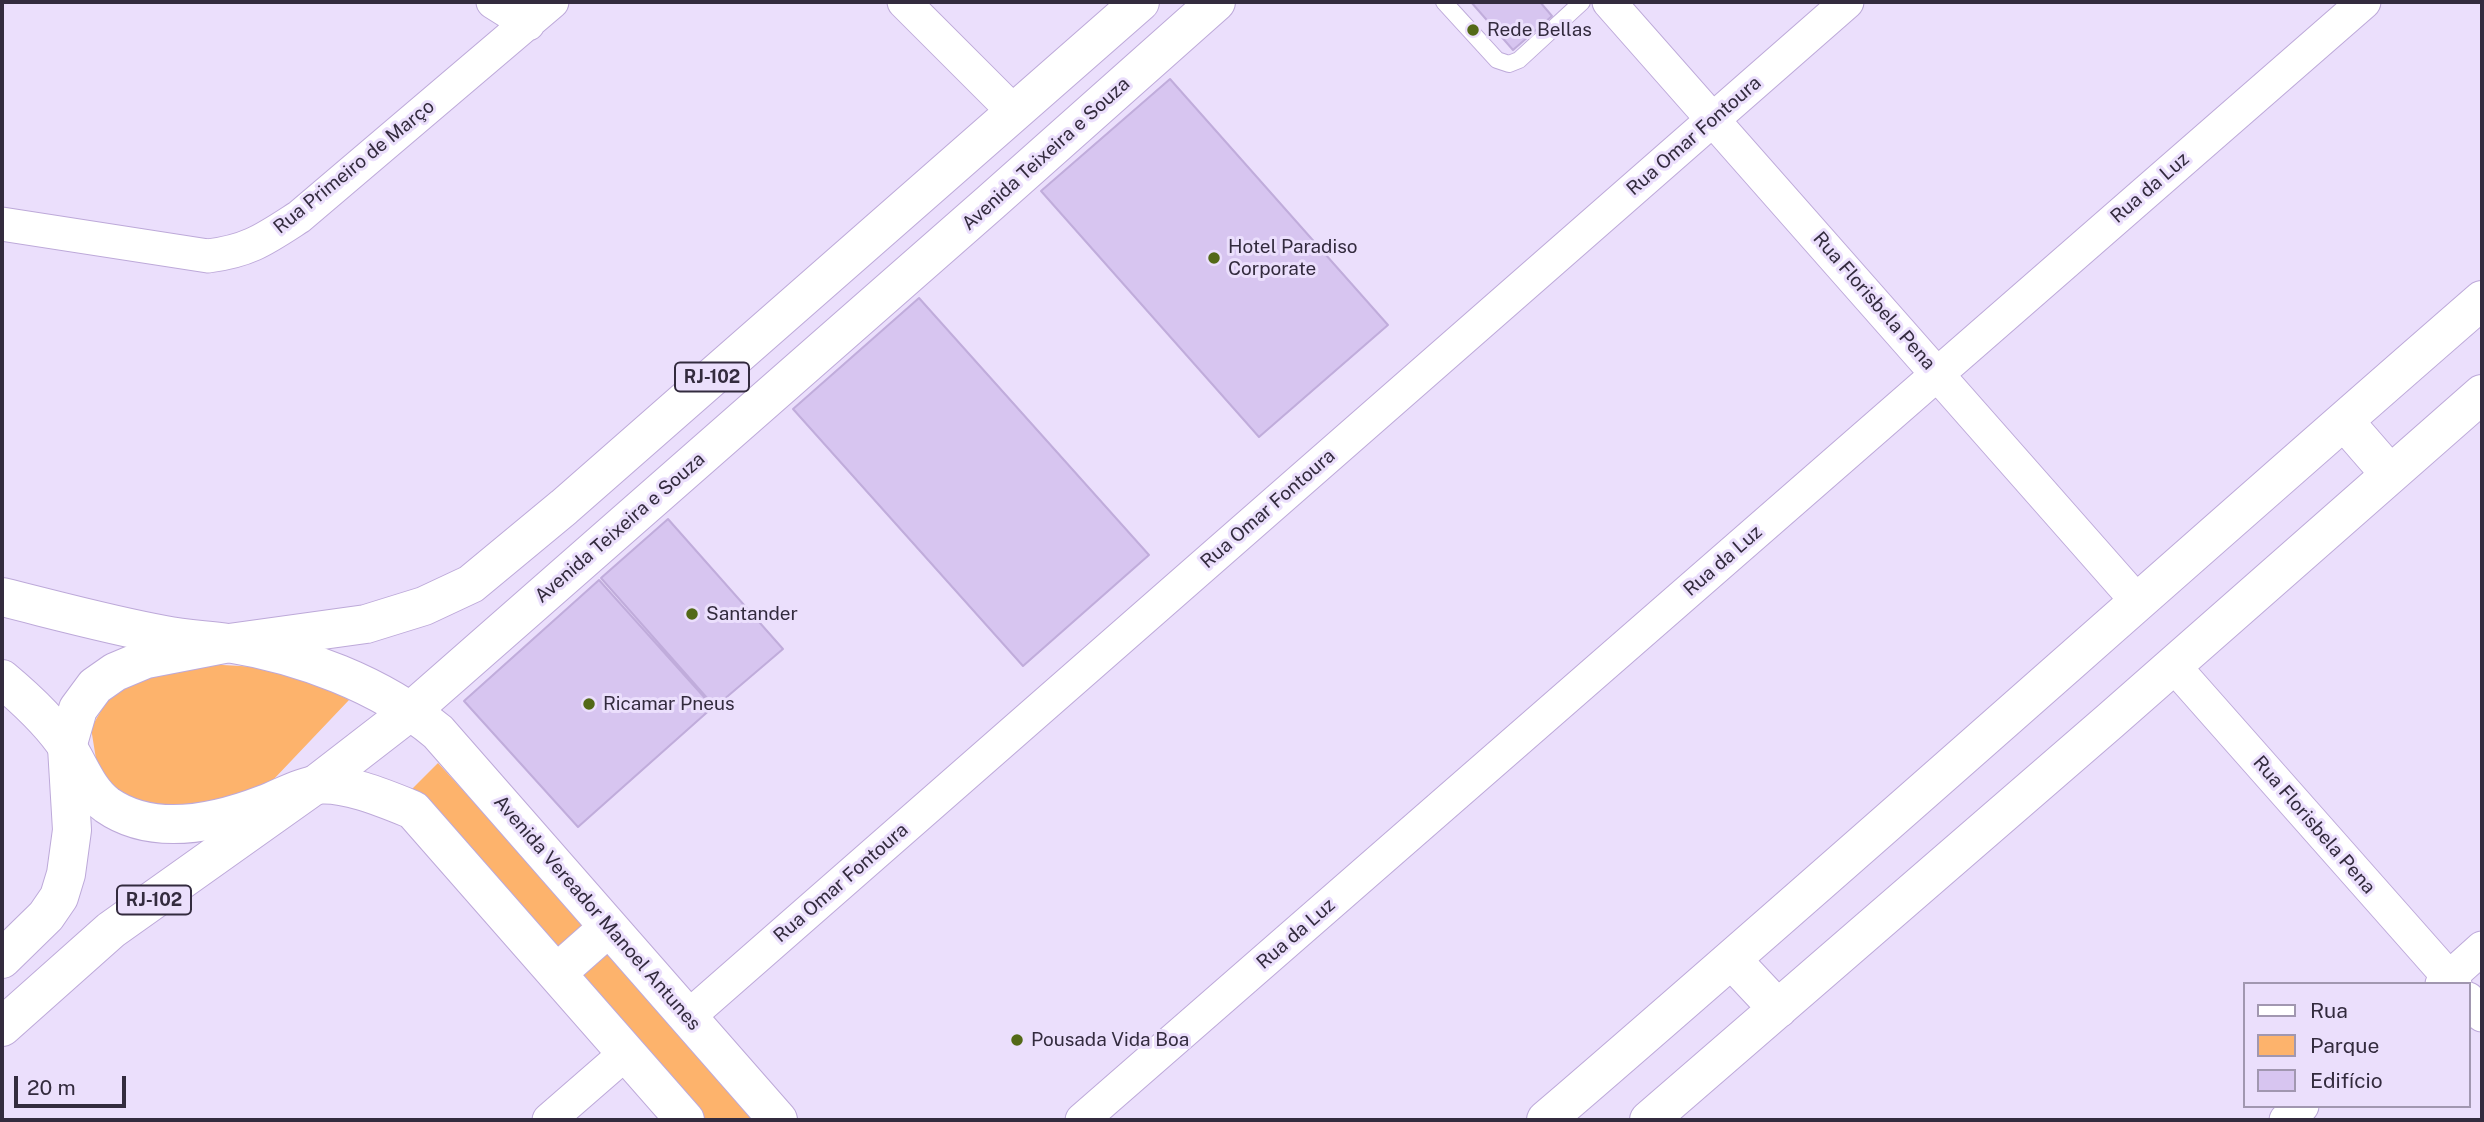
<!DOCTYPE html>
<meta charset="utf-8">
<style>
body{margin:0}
#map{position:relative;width:2484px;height:1122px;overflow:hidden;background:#ebdffc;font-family:"Public Sans",sans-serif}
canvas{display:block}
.frame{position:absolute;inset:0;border:4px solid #332b3e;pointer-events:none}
.legend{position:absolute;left:2243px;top:982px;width:228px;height:126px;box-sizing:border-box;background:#ebdffc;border:2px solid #a197b0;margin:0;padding:9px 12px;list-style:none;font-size:21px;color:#332b3e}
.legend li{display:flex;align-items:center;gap:14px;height:35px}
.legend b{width:35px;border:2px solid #a197b0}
.scale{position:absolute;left:14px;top:1076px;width:112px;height:32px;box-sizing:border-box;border:4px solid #332b3e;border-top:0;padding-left:9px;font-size:21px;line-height:24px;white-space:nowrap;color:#332b3e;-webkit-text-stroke:5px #ebdffc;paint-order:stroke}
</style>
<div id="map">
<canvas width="2484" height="1122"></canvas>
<div class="frame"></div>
<ul class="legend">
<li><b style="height:9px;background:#fff"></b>Rua</li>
<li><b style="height:19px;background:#fdb36c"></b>Parque</li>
<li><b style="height:19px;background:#d7c5f0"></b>Edifício</li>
</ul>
<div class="scale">20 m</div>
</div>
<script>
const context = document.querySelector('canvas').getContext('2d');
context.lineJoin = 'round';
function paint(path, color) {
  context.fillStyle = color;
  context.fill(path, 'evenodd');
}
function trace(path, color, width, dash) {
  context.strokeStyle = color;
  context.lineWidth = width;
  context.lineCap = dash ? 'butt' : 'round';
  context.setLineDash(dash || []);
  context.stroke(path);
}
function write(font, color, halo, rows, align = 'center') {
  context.font = font + ' "Public Sans",sans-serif';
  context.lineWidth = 6;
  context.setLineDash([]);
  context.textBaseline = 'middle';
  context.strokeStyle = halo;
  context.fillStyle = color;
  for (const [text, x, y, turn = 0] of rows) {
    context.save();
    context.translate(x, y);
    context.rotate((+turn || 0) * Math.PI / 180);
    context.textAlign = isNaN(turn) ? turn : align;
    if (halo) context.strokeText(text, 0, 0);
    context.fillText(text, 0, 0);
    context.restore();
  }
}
const green = new Path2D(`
 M206,664L291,669L349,700L254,800L151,812L113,791L96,759L91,728L112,692L147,672Z
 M438,763L587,926L549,955L411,790Z
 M608,952L756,1120H703L578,981Z`);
const building = new Path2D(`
 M1471,2H1540L1552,16L1513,50Z
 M1170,79L1388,325L1259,437L1041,191Z
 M919,298L1149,555L1023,666L793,409Z
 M668,519L783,649L715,707L601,578Z
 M599,580L713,707L578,827L464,701Z`);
const service = new Path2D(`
 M1444,2L1497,60L1509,64L1519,60L1582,2`);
const minor = new Path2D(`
 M493,2L528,24
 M904,2L1014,112
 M1609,2L2137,601
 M2,224L208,256C249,251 265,239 299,217L552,2
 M2173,665L2455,984
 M2442,984L2482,948
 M2468,999L2482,1015
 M688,1017L1847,2
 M549,1120L626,1053
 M1082,1120L2364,2
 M2286,1120L2302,1106`);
const secondary = new Path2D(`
 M2344,421L2390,474
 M2,597C55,610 109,625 164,635C185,639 206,640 228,643C302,655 380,684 438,732L778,1120
 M2,679C26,699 51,722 68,748C80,767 88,791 107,805C153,837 216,823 265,804C281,798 299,787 315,785C344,781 386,799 413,810L685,1120
 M1732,960L1778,1009
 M557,973L609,927
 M1546,1120C1860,850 2169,572 2482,300
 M1649,1120L2110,721L2482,394`);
const primary = new Path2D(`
 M2,959L46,916L59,897L66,874L72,830L67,747L78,709L95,686L115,672L146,659L229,643L366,624L424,606L471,584L564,507L1140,2
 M2,1027L111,930L315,785L412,710L991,202L1216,2`);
const markers = [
 [1473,30,7,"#536917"],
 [1214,258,7,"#536917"],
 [692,614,7,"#536917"],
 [589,704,7,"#536917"],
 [1017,1040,7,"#536917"]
];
const shields = [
 [712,377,74],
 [154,900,74]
];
const shieldNames = [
 ["RJ-102",712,377],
 ["RJ-102",154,900]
];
const poiNames = [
 ["Rede Bellas",1487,30],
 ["Hotel Paradiso",1228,247],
 ["Corporate",1228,269],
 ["Santander",706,614],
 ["Ricamar Pneus",603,704],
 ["Pousada Vida Boa",1031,1040]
];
const streetNames = [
 ["Rua Omar Fontoura",1694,136,-41],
 ["Avenida Teixeira e Souza",1046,154,-42],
 ["Rua Primeiro de Março",354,167,-39],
 ["Rua da Luz",2150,188,-41],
 ["Rua Florisbela Pena",1874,301,49],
 ["Rua Omar Fontoura",1268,509,-41],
 ["Avenida Teixeira e Souza",620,528,-41],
 ["Rua da Luz",1723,561,-41],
 ["Rua Florisbela Pena",2314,825,49],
 ["Rua Omar Fontoura",841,883,-41],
 ["Avenida Vereador Manoel Antunes",597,913,49],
 ["Rua da Luz",1296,934,-41]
];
paint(green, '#fdb36c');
paint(building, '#d7c5f0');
trace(building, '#c0acdb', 2);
trace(service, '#bda9d9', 18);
trace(minor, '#bda9d9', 35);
trace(secondary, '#bda9d9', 40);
trace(primary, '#bda9d9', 40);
trace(service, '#fff', 16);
trace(minor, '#fff', 33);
trace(secondary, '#fff', 38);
trace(primary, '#fff', 38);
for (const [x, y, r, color] of markers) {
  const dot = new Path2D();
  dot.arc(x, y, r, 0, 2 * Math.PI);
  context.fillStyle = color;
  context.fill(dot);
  trace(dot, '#ebdffc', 2.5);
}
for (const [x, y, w] of shields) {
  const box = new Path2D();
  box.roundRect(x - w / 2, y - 14.5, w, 29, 5);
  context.fillStyle = '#ebdffc';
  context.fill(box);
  trace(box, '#332b3e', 2);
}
write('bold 18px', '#332b3e', null, shieldNames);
write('19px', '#332b3e', '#ebdffc', poiNames, 'left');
write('19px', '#332b3e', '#ebdffc', streetNames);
</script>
